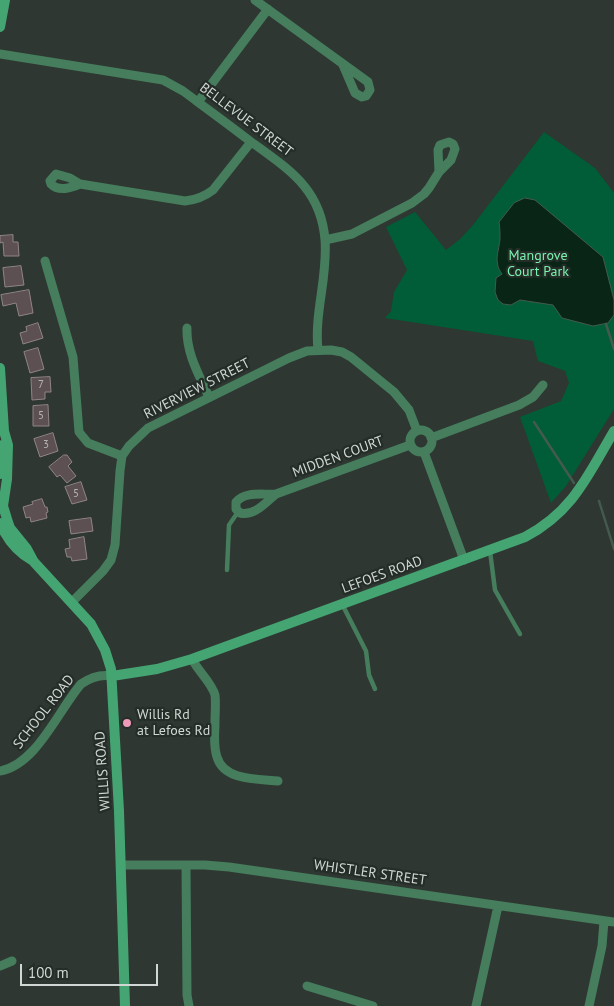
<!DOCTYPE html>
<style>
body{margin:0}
#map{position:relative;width:614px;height:1006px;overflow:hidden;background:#2e3731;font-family:"PT Sans",sans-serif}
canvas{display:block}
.scale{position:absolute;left:20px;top:964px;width:138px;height:22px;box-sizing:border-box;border:2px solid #d1d7d4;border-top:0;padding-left:6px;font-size:15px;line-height:18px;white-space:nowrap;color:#d1d7d4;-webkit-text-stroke:4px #242d27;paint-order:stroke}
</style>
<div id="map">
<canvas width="614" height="1006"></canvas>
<div class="scale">100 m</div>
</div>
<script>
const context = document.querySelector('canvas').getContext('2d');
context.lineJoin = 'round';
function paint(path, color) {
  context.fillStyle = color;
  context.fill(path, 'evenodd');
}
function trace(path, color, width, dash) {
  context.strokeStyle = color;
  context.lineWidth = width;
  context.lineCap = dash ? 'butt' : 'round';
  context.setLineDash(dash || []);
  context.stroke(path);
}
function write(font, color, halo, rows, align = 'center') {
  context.font = font + ' "PT Sans",sans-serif';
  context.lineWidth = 4.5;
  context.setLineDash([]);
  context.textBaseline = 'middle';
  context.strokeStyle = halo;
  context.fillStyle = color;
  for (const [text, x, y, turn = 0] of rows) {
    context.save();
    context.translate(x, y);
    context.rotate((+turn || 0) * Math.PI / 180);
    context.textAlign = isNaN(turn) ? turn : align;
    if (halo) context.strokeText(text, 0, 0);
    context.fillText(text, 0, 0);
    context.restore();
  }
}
const green = new Path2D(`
 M544,132L595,168L614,193V409L566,486L551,503L520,417L561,401L569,383L565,371L538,361L533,341L385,318L391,311L394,292L407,270L386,227L415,212L446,250L460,239L473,225Z`);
const water = new Path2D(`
 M525,198L535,200L603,257L614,300V315L608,323L593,326L562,318L553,305L520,300L511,305L503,304L498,300L495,292L496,278L502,274C493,262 499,251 500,239C500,234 500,228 499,222L514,203Z`);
const stream = new Path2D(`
 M606,324L614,349
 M534,422L574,483
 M599,501L614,549`);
const building = new Path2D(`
 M13,235V242H18L19,256H4L3,242L0,243V236Z
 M21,266L24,285L5,287L3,268Z
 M29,290L33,313L19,316L16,303L3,306L1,295Z
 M38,323L43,338L23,344L20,333L27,331L26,327Z
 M38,348L44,369L30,373L24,352Z
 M50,377L51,392H45V399L32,400L31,378Z
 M48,405L49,426H33V406Z
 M53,433L58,451L40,457L34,439Z
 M64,455H67L72,462L68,466L76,476L67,483L60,475L57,477L49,467Z
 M81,482L87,500L72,504L65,487Z
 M42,499L45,507H47L48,512L46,513L47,518L31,522L30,517L26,518L23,507L33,504L32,502Z
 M91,518L93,531L71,534L69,521Z
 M84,537L87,559L72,561L71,557H67L65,549L70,548L69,540Z`);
const lane = new Path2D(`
 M490,551L495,590L520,634
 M227,570L229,525L238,512
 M342,604L366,651L369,675L375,689`);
const street = new Path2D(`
 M255,0L368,82L370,90L366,96L362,97L355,93L343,65
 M0,54L163,80L183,91C206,108 228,124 250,141C288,169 321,188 325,240C328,277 314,313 318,350
 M198,102L268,9
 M80,184C70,188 59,192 51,184L50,181L56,174L70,178L80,184L185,201C196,200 204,197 213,190L251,142
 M325,240L352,234L412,203L424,194L429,188L439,172L451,160L455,149L453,144L449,142L440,145L438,150L439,172
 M45,261L73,357L79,432L88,443L122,456
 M187,328C186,353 199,375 209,397
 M410 441a11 11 0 1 1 22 0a11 11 0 1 1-22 0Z
 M431,438L519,405L533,397L543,385
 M424,452L464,560
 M276,494C262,495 246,491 236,502V509L240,513C255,516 265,503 276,494L410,445
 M72,602L103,571L111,560L115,545L120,471L122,456L129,446L148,428L289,358L307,351L331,350L342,352L351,357L394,392L409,410L417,431
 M192,659C198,671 212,683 215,695C216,703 215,713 215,722C215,733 213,746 217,757C224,781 258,779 278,781
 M0,771C36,765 58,711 81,684C91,677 100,674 112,676
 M121,865H205L229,867L614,922
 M186,865L187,995L189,1006
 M0,966L12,961
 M307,986L373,1006
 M476,1006L498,906
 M589,1006L602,946L604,921`);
const secondary = new Path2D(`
 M0,27L5,0
 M0,368L4,431L8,445L7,479L3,506L7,519L10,528L27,549L34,562L91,624L105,650L111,669L119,811L125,1006
 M0,474L2,445
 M0,523C7,540 17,552 33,561
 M112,676L157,669L192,659L525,537C573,512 588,475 614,431`);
const markers = [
 [127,723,5,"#ef9ab8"]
];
const numberNames = [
 ["7",41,385],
 ["5",41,416],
 ["3",46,445],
 ["5",76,494]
];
const streetNames = [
 ["BELLEVUE STREET",246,120,37],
 ["RIVERVIEW STREET",197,389,-27],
 ["MIDDEN COURT",338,457,-20],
 ["LEFOES ROAD",382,575,-20],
 ["SCHOOL ROAD",44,712,-52],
 ["WILLIS ROAD",103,771,-94],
 ["WHISTLER STREET",370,873,8]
];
const parkNames = [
 ["Mangrove",538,256],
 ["Court Park",538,272]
];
const poiNames = [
 ["Willis Rd",137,715],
 ["at Lefoes Rd",137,731]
];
paint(green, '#015d37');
paint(water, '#082516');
trace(water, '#445a4f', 1);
trace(stream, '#445a4f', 2.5);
paint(building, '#5c5053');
trace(building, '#918488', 1);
trace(lane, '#457d5d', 4.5);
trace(street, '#457d5d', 9);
trace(secondary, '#45a572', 10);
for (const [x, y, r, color] of markers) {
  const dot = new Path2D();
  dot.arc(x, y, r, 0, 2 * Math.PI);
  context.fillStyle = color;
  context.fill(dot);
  trace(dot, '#242d27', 2);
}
write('11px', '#b4b5b4', null, numberNames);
write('14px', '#d1d7d4', '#242d27', streetNames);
write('14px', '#7af3b0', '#242d27', parkNames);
write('14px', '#d1d7d4', '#242d27', poiNames, 'left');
</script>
